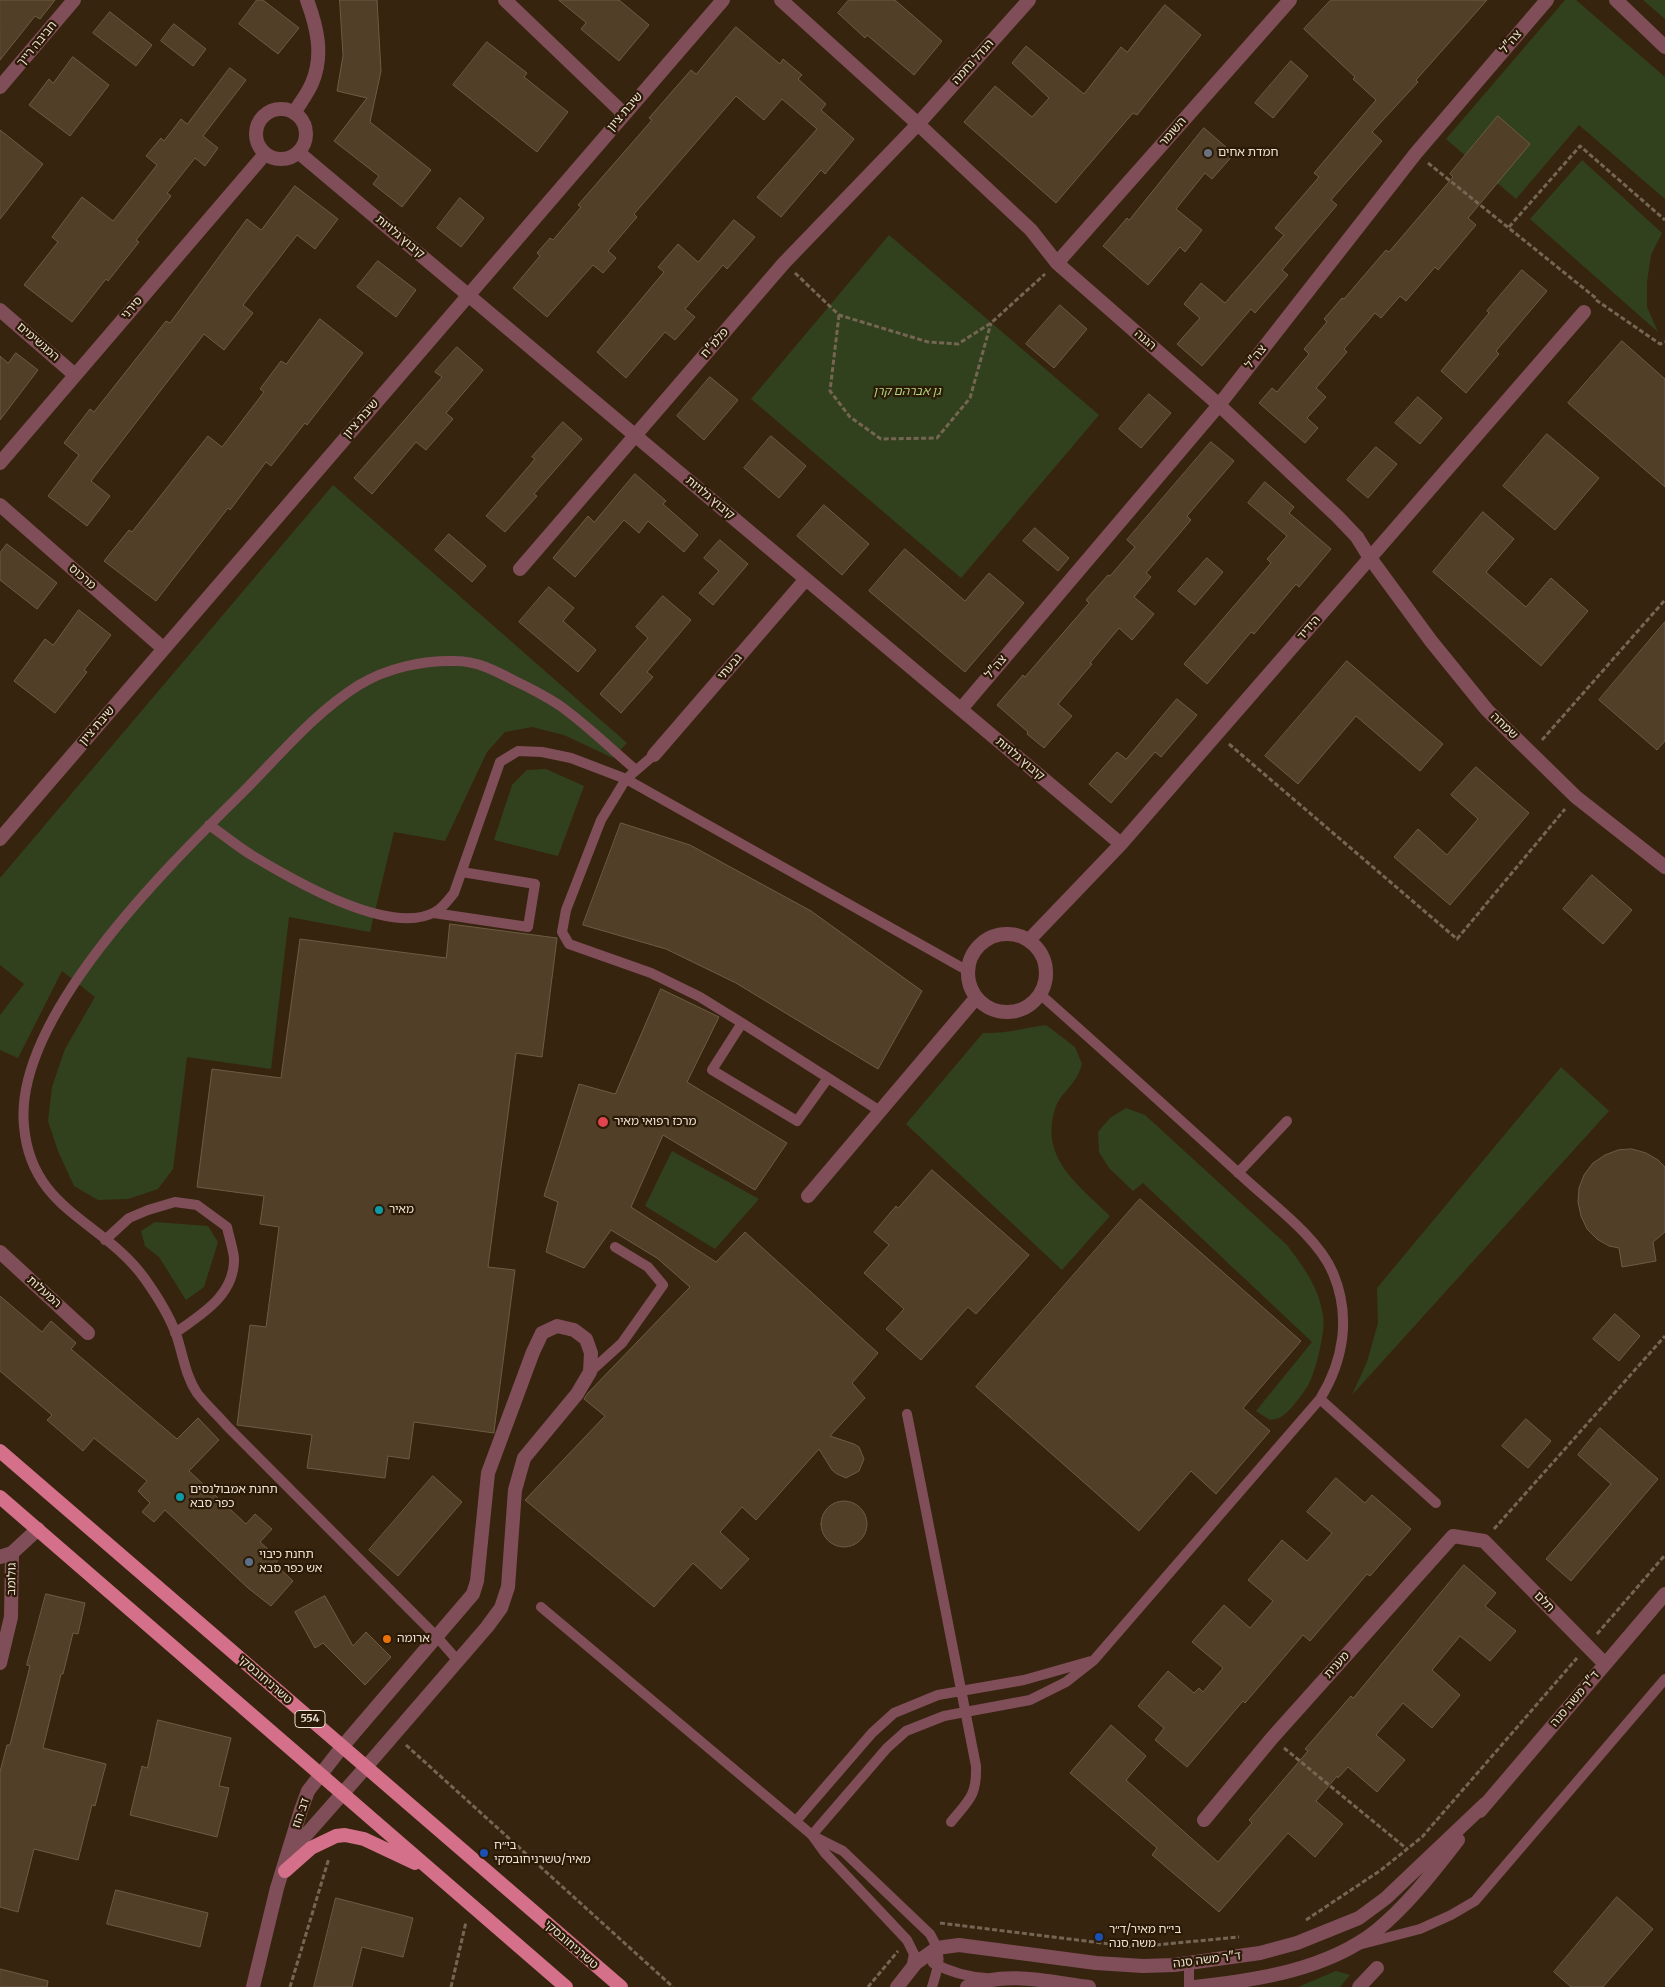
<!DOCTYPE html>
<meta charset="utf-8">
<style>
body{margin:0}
canvas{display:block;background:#36240e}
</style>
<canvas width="1665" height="1987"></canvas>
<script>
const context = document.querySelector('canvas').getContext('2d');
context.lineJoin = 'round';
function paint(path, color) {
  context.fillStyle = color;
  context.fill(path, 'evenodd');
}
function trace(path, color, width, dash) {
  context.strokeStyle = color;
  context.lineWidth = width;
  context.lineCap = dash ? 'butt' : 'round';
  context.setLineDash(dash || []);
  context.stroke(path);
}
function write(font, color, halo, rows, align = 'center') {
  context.font = font + ' Merriweather,"Noto Sans Hebrew",serif';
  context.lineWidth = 4.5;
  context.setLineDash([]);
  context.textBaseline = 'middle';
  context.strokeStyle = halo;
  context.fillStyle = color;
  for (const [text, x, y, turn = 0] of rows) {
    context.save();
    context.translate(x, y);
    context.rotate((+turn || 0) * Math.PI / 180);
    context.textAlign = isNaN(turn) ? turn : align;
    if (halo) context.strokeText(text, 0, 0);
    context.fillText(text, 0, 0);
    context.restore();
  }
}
const green = new Path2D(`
 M1565,0H1576L1665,77V199L1579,125L1516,199L1446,139Z
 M1643,0H1665V19Z
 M1582,160L1662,233L1651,255L1647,282V307L1658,332L1530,219Z
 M889,235L1099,415L961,578L751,399Z
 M333,485L627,743L613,758L564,735L532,727L505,732L487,752L445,841L394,832L370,932L289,917L271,1069L187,1057L173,1169L158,1189L128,1199L98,1200L74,1186L58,1151L48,1121L52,1087L65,1049L95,997L62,971L18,1058L0,1050V1015L24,984L0,965V878Z
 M546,769L584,786L558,856L494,840L512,785L527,770Z
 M1046,1025L1075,1047L1082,1064C1080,1070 1078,1076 1074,1081C1069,1089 1059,1097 1056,1106C1038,1158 1078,1184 1110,1216L1062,1270L906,1124L983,1033C1006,1034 1023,1028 1046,1025Z
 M1561,1067L1609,1111L1352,1395L1367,1362L1378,1323L1377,1288Z
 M1126,1108L1145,1115L1287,1245C1303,1266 1319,1288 1323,1315C1326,1329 1317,1365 1311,1379C1308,1388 1290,1412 1281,1417C1278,1419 1273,1419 1270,1420L1256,1411L1312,1342L1143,1183L1133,1191L1109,1168L1099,1152L1098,1132L1110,1118Z
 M672,1151L759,1199L715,1249L645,1206Z
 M155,1222L208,1226L218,1242L204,1287L186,1300L159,1257L145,1246L141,1231Z
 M1336,1971L1350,1975L1340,1987H1298Z`);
const building = new Path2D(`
 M0,0H55L40,19L35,16L0,60Z
 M257,0H263L299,28L278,54L239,24Z
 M340,0H377L381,71L370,122L431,170L402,207L373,184L379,176L334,141L367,98L337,91L343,56Z
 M559,0H619L649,25L619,61L581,29L586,23Z
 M849,0H895L942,41L914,75L867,35L865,38L838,13Z
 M1331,0H1487L1416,80L1418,82L1372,132L1382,141L1331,200L1337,205L1282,270L1288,275L1255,313L1251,309L1202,366L1177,344L1200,318L1184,304L1201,283L1225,303L1284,235L1275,228L1319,177L1314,173L1376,100L1353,79L1355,77L1304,29Z
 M1165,5L1201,35L1137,115L1133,113L1056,203L964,122L995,86L1032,117L1049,98L1012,63L1026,46L1084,94L1121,47L1127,52Z
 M110,12L152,45L136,66L93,33Z
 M174,24L206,49L193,66L161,41Z
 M736,27L780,64L783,59L802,75L798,79L826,104L821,110L854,139L825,174L821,170L781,217L757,197L817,129L782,99L764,120L736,96L634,214L637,217L608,251L616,258L603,273L593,265L547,317L513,288L540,256L537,253L550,238L553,240L581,207L578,205L652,120L649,118L691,70L696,74Z
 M487,42L527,73L524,77L568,112L537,152L453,85Z
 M73,57L109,85L70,136L29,105L49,79L53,83Z
 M1291,61L1308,76L1273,118L1255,103Z
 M230,68L246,80L203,136L218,148L205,166L195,158L167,193L171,196L136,240L139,242L108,281L106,279L72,322L24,285L58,242L52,237L82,197L113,221L157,165L146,156L161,138L164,141L181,119L187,124Z
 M1498,116L1530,144L1468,218L1476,225L1438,270L1435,267L1406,301L1400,296L1381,318L1375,313L1344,349L1347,352L1316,388L1326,397L1307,418L1318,428L1305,443L1259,403L1272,388L1277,392L1309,354L1304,349L1327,322L1324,319L1342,298L1344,299L1386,250L1389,252L1453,177L1450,174Z
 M1204,128L1234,154L1212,179L1205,173L1176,209L1202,230L1185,252L1180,247L1148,285L1103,246L1127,218L1129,220Z
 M0,130L43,164L0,219Z
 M295,186L338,219L315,249L297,235L243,305L253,313L224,350L204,334L91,481L110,496L87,526L48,496L79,455L64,443L90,409L94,412L166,321L170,323L247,219L261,230Z
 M460,198L484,218L461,247L437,228Z
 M734,220L755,237L727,269L723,265L685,309L695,317L675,340L665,332L626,378L597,352L664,272L658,267L678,244L698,262Z
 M378,261L416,290L396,317L357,287Z
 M1522,270L1547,291L1496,351L1499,354L1466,393L1441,371L1489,313L1487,311Z
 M1060,305L1087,329L1054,368L1026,344Z
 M320,319L363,353L307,425L305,423L271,466L266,462L230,510L228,508L156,601L104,561L129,530L132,532L208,436L222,447L264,392L260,389L281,361L286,364Z
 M1622,341L1665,379V487L1568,403Z
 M457,347L483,370L446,413L453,419L426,450L416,442L372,494L354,478L442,377L435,372Z
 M16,353L38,370L0,420V356L8,363Z
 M710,377L738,400L704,440L677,416Z
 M1149,394L1171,413L1141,448L1119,429Z
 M1418,397L1442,418L1420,444L1395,423Z
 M563,422L582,439L534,494L537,496L505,532L486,516L535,459L532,457Z
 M1547,434L1599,478L1555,530L1503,486Z
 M771,436L806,466L779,498L744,468Z
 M1211,442L1234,461L1187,516L1191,520L1146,573L1151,577L1134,597L1154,614L1132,640L1119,628L1090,663L1092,664L1058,704L1072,716L1044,748L1027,734L1028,732L997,705L1023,675L1025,677L1089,603L1086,600L1108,575L1110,576L1135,547L1127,540Z
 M1376,447L1397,464L1368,498L1347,480Z
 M635,474L666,501L663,504L698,535L684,552L648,521L639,533L624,520L575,577L553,558L588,516L594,522Z
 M1265,482L1294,507L1289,513L1331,549L1299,587L1296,584L1254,634L1251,632L1207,684L1184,664L1271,563L1267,559L1287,536L1248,503Z
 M824,505L869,544L842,575L797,536Z
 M1483,512L1514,539L1486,572L1526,607L1551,578L1588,611L1541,666L1433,572Z
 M1035,528L1069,558L1058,571L1023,541Z
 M449,534L486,566L472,582L435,550Z
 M720,540L748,564L713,605L699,593L719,571L704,558Z
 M7,544L57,583L37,609L0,580V553Z
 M905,549L965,601L989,573L1024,603L965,672L869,591Z
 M1207,558L1223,572L1195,605L1178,591Z
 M549,587L574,608L563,621L596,650L578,672L519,622Z
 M663,596L691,620L647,672L653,677L621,713L600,694L648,638L636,627Z
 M79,610L111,635L84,670L87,672L55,713L14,681L45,639L53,645Z
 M1665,622V741L1657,750L1599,700Z
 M1347,661L1443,744L1420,771L1356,716L1298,784L1265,756Z
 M1177,699L1197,715L1161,757L1155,752L1111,803L1089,784L1117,752L1126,759Z
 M1476,767L1529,813L1450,905L1394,857L1418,829L1447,855L1478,819L1451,795Z
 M621,823L690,845L811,911L922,991L878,1069L736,983L666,949L583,925Z
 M1592,875L1632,910L1603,944L1563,909Z
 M450,924L557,938L542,1057L516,1053L488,1267L515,1270L494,1431V1433L414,1422L409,1459L388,1456L385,1478L307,1468L312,1435L237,1425L250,1325L266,1327L279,1227L260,1224L264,1196L197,1187L212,1069L281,1078L300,939L446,958Z
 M661,989L719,1017L687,1082L787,1143L755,1190L663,1135L631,1207L716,1262L745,1232L878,1353L852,1383L865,1398L830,1436L854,1444L859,1447L864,1459L859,1471L846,1478L837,1474L832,1470L819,1449L756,1520L742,1507L720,1532L749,1559L721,1589L693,1563L654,1607L525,1500L605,1416L584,1399L588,1393L690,1287L657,1258L611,1230L584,1268L546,1252L558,1202L544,1196L579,1084L615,1094Z
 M1632,1149L1646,1153L1658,1160L1665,1167V1232L1653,1242L1656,1261L1622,1267L1619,1248L1609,1246L1597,1239L1587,1229L1581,1216L1578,1202L1579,1188L1584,1175L1593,1163L1605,1155L1618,1150Z
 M932,1170L1029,1255L976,1314L968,1307L921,1360L886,1329L904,1309L864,1273L889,1245L874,1232L896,1206L898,1208Z
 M1140,1199L1301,1341L1243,1408L1270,1431L1216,1494L1191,1471L1139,1531L976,1387Z
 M0,1296L42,1332L51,1321L76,1343L71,1349L177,1439L198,1418L219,1440L189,1471L246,1524L255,1514L272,1529L260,1542L279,1559L275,1564L293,1581L271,1606L248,1588L165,1510L154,1522L142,1512L150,1503L138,1491L147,1481L94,1438L83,1451L47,1420L52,1415L0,1371Z
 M1615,1314L1640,1336L1619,1361L1593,1339Z
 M1526,1419L1551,1441L1528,1468L1502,1446Z
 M1600,1428L1658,1479L1571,1581L1546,1559L1611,1484L1578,1455Z
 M433,1476L462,1502L398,1576L369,1550Z
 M1336,1478L1365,1503L1372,1495L1411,1529L1370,1576L1367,1574L1310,1641L1303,1635L1245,1703L1243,1701L1187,1767L1155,1740L1164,1728L1138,1706L1168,1671L1194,1693L1199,1688L1203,1692L1223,1668L1192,1642L1224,1605L1250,1628L1273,1601L1248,1580L1282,1540L1307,1561L1332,1533L1307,1512Z
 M821 1524a23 23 0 1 1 46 0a23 23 0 1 1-46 0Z
 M1464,1565L1496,1593L1485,1606L1516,1631L1490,1661L1460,1636L1432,1670L1460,1695L1432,1728L1403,1703L1376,1735L1405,1760L1377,1792L1348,1767L1338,1778L1337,1776L1316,1801L1343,1824L1315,1857L1288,1833L1219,1912L1152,1855L1157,1848L1070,1773L1111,1725L1146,1756L1126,1780L1218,1862L1252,1823L1249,1820L1308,1751L1305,1749L1351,1696L1353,1698Z
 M46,1594L85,1603L78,1634L73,1633L63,1674H61L43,1748L106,1764L95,1806L92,1805L78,1860L34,1849L18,1912L0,1907V1772L7,1745H10L30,1666L27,1665Z
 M325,1596L353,1646L366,1632L391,1657L365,1685L323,1643L315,1648L295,1612Z
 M158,1720L231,1738L219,1786L229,1788L217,1837L130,1815L142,1766L147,1768Z
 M116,1890L208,1913L200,1947L107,1924Z
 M1617,1897L1653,1929L1603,1987H1571L1554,1972Z
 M336,1898L413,1918L403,1957L362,1947L352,1987H314Z
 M0,1969L48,1981L47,1987H0Z`);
const path = new Path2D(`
 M1428,163L1597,299
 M1509,227L1580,146L1665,220
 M795,273L839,315L928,342L958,344L991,323L1045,274
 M1596,300L1660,344L1665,342
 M839,315L830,391L850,417L881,439L937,438L970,398L991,323
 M1542,740L1665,600
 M1229,744L1457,939L1565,809
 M1494,1529L1665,1336
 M1597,1634L1665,1555
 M406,1745L673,1987
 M1284,1748L1407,1849
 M1306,1920L1381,1870L1422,1837L1577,1658
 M940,1923L1134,1947L1239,1937
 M290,1987L329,1858
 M451,1987L466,1922
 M868,1987L898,1951`);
const service = new Path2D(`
 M654,755L626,779L601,820L566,910L562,932L569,944L651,973L700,997L742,1023
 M209,825C224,835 238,847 253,856C293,880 390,937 435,912C443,908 448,900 454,893L500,762L518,751L542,752L571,758L626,779L968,971
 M434,913L528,927L535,884L462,872
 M828,1078L797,1121L712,1070L742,1023L880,1111
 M1238,1173L1287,1121
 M105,1240L129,1218L148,1210L175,1202L197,1205L227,1227C229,1237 233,1248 234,1258C235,1295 202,1314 175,1333
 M590,1372L622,1343L663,1285L648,1267L615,1247
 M1320,1399L1436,1503
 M907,1414L976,1766C977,1796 969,1800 951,1822
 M541,1607L812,1835L825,1853L907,1940L914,1954L911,1968
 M458,1661L437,1637L227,1426C218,1415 206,1405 197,1393C185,1375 183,1354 176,1334C169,1315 157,1296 145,1279C104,1221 31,1211 24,1126C13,1017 170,864 243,792C280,755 314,713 359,685C387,668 423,660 456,661C477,661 496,671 515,681C530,688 545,696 559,705C586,724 611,749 636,770
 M796,1821L872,1733L894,1713L938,1695L1024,1680L1091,1661
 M812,1835L887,1748L906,1731L944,1716L1030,1700L1066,1682L1094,1660L1320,1399C1344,1360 1351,1316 1333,1273C1318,1237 1272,1204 1243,1177C1176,1116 1109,1055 1041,995
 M815,1837L843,1851L930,1934C943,1956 939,1964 932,1987
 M1362,1944L1420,1929L1451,1915L1475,1901L1665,1679
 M933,1963C950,1972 967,1977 986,1978
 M1189,1963V1987`);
const minor = new Path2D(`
 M505,0L624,114
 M781,0L918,124L1031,230L1057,263L1219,405L1338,517L1357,537L1370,558L1431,641L1487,710L1576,797L1665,867
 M1616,0L1665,47
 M0,87L74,0
 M256 134a25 25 0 1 1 50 0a25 25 0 1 1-50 0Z
 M294,113C300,103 308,93 312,83C324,55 317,27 307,0
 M298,152L1121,844
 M1057,263L1290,0
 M0,310L75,375
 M0,463L265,154
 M0,505L164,649
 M520,569L784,263L918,124L1029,0
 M961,709L1219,405L1416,153L1547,0
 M654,755L806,579
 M0,839L723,0
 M968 973a39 39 0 1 1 78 0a39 39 0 1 1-78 0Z
 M1029,940L1121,844L1584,312
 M808,1196L976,998
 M0,1252L88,1333
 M0,1557L12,1553L38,1529
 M0,1663L11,1617L12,1553
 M342,1747L473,1594L477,1581L488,1473L533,1352L542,1333L557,1326L574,1330L586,1339L591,1353L590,1372L577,1394L524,1458L515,1490L508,1587L501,1608L487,1627L366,1767
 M1204,1820L1272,1738L1453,1536L1484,1541L1605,1664
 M1359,1987L1377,1968`);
const tertiary = new Path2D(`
 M1480,1811L1665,1594
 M291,1858L305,1836L366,1767
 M253,1987L277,1888L301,1810L308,1791L342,1747
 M897,1987L916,1963L937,1948L959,1945L1096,1963L1143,1966L1174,1965L1260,1953L1297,1943L1359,1918L1386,1898L1485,1804
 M967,1987C1005,1970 1050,1982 1089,1987
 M1195,1987C1257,1980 1326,1970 1376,1931C1408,1905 1433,1872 1458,1840`);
const primary = new Path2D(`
 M0,1451L621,1987
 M0,1497L566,1987
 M285,1871L311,1848L336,1836L345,1835L364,1839L415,1863`);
const markers = [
 [1208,153,5,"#6b7280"],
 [603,1122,6,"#e0444e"],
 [379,1210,5,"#0f9aa8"],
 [180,1497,5,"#0f9aa8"],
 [249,1562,5,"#5c6f8a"],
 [387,1639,5,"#e8710a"],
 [484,1853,5,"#1a4fb4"],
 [1099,1937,5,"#1a4fb4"]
];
const shields = [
 [310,1719,30]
];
const shieldNames = [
 ["554",310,1719]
];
const streetNames = [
 ["צה\"ל",1511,42,-49],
 ["חביבה רייך",37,44,-50],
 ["הנדל נחמה",973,62,-48],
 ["שיבת ציון",625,112,-49],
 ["השומר",1173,132,-49],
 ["קיבוץ גלויות",400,237,40],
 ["סירני",132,308,-49],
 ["הגנה",1145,340,41],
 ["המגשימים",38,342,41],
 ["פלמ\"ח",715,343,-49],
 ["צה\"ל",1256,357,-52],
 ["שיבת ציון",361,419,-49],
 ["קיבוץ גלויות",710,498,40],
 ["מרכוס",82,577,41],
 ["הידיד",1309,628,-49],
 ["גבעתי",730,667,-49],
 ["צה\"ל",996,667,-50],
 ["שיבת ציון",97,726,-49],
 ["שמחה",1504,726,44],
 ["קיבוץ גלויות",1020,759,40],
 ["המעלות",44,1292,42],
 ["גולומב",12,1579,-89],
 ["תלם",1544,1602,46],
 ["מענית",1337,1665,-48],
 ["טשרניחובסקי",265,1680,41],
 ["ד\"ר משה סנה",1575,1699,-50],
 ["דב הוז",301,1813,-71],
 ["טשרניחובסקי",571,1945,41],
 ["ד\"ר משה סנה",1207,1960,-7]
];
const poiNames = [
 ["חמדת אחים",1218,153],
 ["מרכז רפואי מאיר",614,1122],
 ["מאיר",389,1210],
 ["תחנת אמבולנסים",190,1490],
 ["כפר סבא",190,1504],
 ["תחנת כיבוי",259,1555],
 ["אש כפר סבא",259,1569],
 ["ארומה",397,1639],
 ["בי״ח",494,1846],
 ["מאיר/טשרניחובסקי",494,1860],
 ["בי״ח מאיר/ד״ר",1109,1930],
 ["משה סנה",1109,1944]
];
const parkNames = [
 ["גן אברהם קרן",907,392]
];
paint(green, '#31401d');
paint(building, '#513f28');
trace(building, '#6f5b44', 1);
trace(path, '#756653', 3, [5, 2.5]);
trace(service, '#804e59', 10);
trace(minor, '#804e59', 14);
trace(tertiary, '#804e59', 14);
trace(primary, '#d5708a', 14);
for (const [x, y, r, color] of markers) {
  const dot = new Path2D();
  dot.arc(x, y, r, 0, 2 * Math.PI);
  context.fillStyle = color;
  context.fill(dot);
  trace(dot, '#2b1a05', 2);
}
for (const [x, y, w] of shields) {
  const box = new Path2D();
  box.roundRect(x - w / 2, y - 8.5, w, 17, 4);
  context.fillStyle = '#2b1a05';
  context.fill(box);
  trace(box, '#ede2d5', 1);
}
write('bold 11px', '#ede2d5', null, shieldNames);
write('12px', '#ede2d5', '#2b1a05', streetNames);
write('12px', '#ede2d5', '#2b1a05', poiNames, 'left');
write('italic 12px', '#add37b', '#2b1a05', parkNames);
</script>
